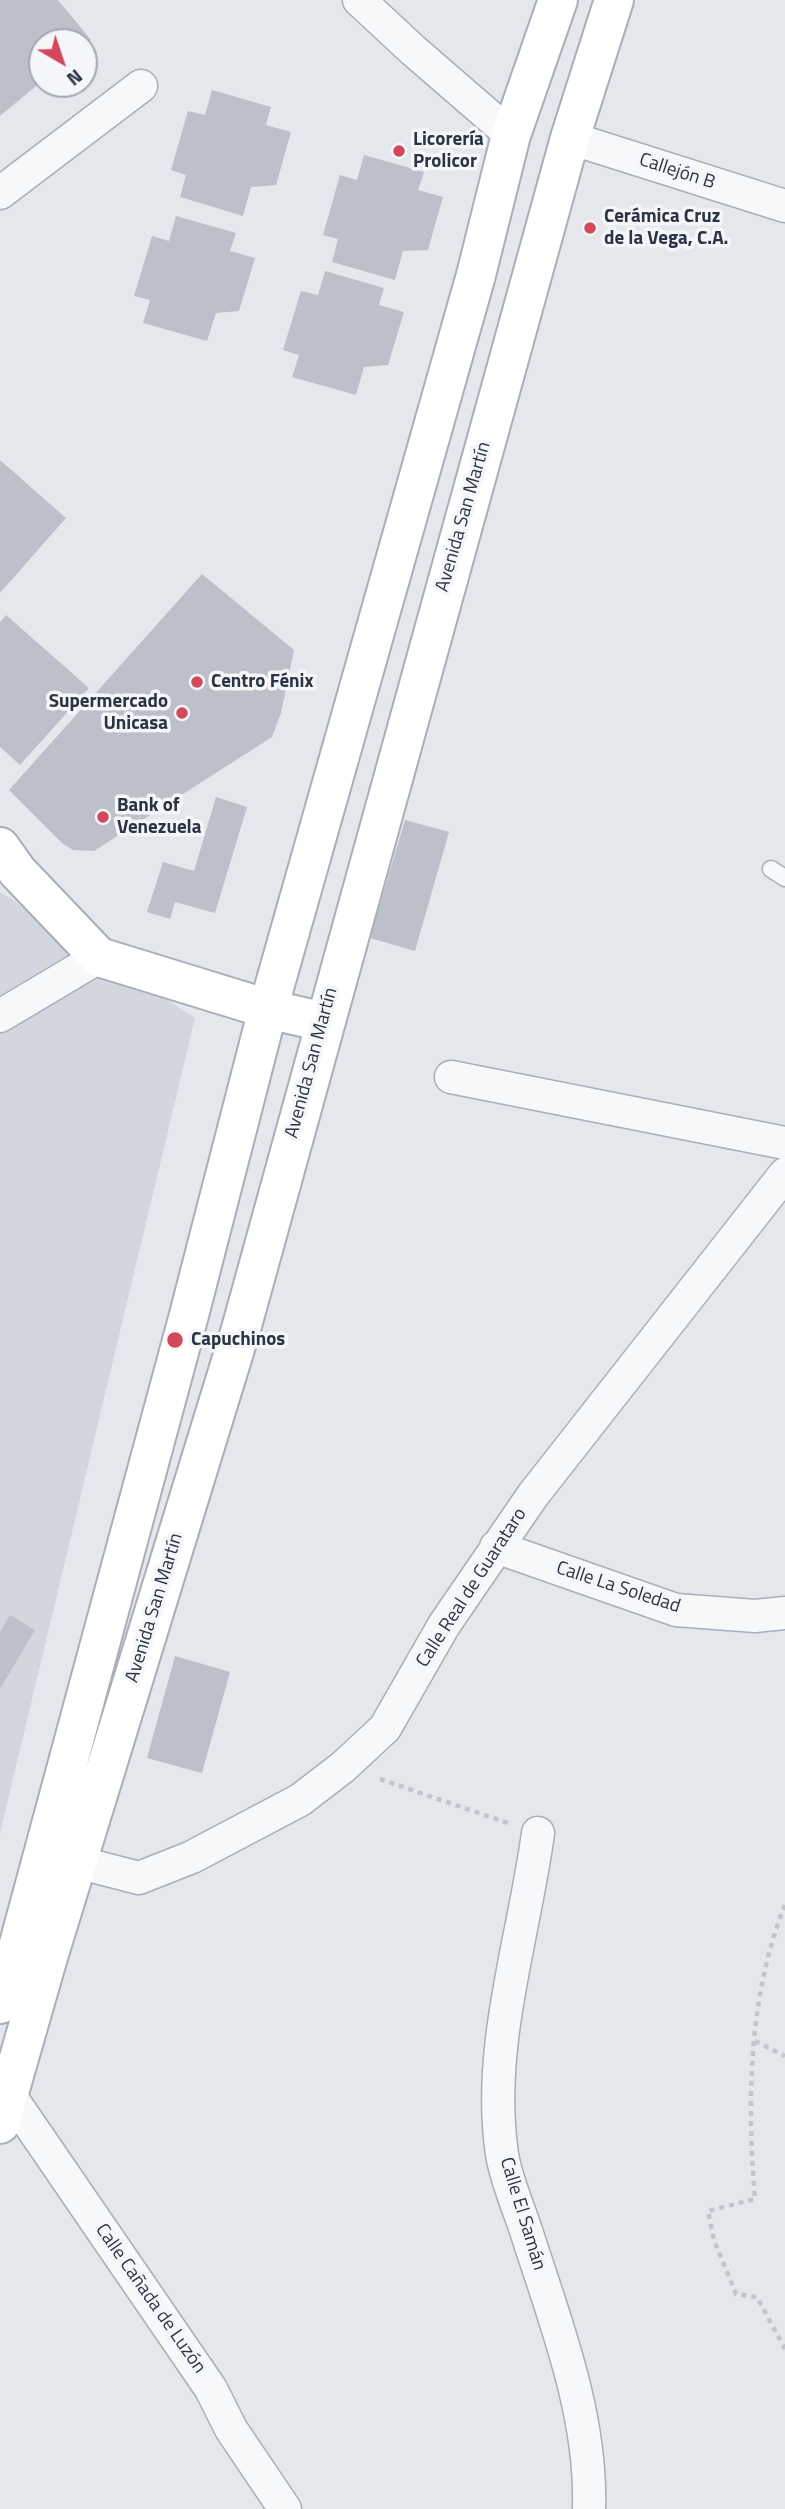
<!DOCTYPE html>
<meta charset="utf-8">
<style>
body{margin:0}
#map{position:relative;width:785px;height:2509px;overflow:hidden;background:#e4e7ec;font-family:"Titillium Web",sans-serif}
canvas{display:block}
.north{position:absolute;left:28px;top:28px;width:70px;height:70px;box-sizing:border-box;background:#f4f6f9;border:2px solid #a4a8b1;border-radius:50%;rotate:141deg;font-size:19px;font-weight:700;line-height:28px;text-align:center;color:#2b3445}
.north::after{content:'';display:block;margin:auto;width:24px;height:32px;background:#d1495b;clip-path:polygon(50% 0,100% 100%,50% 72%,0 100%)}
</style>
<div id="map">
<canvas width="785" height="2509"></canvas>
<div class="north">N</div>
</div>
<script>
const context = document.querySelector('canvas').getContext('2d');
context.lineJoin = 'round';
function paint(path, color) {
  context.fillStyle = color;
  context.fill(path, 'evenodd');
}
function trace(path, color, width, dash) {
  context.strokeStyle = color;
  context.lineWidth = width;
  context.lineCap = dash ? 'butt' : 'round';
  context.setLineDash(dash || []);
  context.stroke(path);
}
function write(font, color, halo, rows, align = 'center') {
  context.font = font + ' "Titillium Web",sans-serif';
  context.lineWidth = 7;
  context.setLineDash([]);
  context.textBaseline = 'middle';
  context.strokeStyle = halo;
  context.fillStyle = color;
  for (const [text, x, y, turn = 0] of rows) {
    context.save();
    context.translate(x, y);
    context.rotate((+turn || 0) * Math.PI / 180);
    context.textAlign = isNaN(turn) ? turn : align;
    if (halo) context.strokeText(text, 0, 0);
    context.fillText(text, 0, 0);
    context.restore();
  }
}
const built = new Path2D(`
 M0,892L195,1018L0,1833Z`);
const building = new Path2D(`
 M0,0H58L91,40L84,46V42H42V81L0,116Z
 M212,90L271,107L266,125L291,132L276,185L251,187L243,216L180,197L186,175L171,170L188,111L205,115Z
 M364,155L424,172L418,190L443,197L428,250L403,251L395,280L332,262L338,239L323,235L340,175L357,180Z
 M176,216L236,233L230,251L255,258L239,311L216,313L207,341L143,323L150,300L134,296L152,236L169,241Z
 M325,271L384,288L379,305L404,312L388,365L364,367L356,395L292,377L299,355L283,350L301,291L318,295Z
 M0,460L66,518L0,593Z
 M202,574L294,650L281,713L272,737L94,851L73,850L63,844L9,790Z
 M6,615L89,688L20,765L0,747V622Z
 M216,797L247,807L215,913L175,902L170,919L147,912L163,862L194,871Z
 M405,820L449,832L415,951L370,938Z
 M10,1615L35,1630L0,1689V1632Z
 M175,1656L230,1672L202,1773L147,1758Z`);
const path = new Path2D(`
 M380,1779L508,1823
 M785,1905C748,1997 747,2102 755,2199L708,2211L714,2240L736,2294L757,2297L785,2349
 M755,2041L785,2056`);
const lane = new Path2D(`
 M771,869L785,878`);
const street = new Path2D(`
 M359,0L414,51L511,135
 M570,138L785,206
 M0,193L141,86
 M0,1016L99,957
 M451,1077L785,1143
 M496,1547L676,1610L755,1616L785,1613
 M538,1833C524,1938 486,2047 502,2154C506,2181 521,2213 529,2240C557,2326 592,2417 589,2509
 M77,1862L139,1878L192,1857L300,1800L343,1767L385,1728L444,1625L533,1495L785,1174
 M8,2093L211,2389L231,2429L285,2509`);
const secondary = new Path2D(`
 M0,847L17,871L99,957L268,1009L324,1022
 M0,2004L17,1951L189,1315L268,1009L476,275L511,135L558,0
 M0,2124L48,1957L241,1329L570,138L614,0`);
const markers = [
 [399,151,7,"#d1495b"],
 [590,228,7,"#d1495b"],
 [197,682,7,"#d1495b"],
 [182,713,7,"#d1495b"],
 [103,817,7,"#d1495b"],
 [175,1340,9,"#d1495b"]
];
const poiNames = [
 ["Licorería",413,140],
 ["Prolicor",413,162],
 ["Cerámica Cruz",604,217],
 ["de la Vega, C.A.",604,239],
 ["Centro Fénix",211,682],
 ["Supermercado",168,702,"right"],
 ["Unicasa",168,724,"right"],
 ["Bank of",117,806],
 ["Venezuela",117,828],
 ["Capuchinos",191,1340]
];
const streetNames = [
 ["Callejón B",677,172,18],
 ["Avenida San Martín",464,517,-74],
 ["Avenida San Martín",312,1063,-75],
 ["Calle Real de Guarataro",472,1588,-57],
 ["Calle La Soledad",618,1588,18],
 ["Avenida San Martín",155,1608,-73],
 ["Calle El Samán",522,2214,73],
 ["Calle Cañada de Luzón",150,2299,55]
];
paint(built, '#d2d6de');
paint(building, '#bbc0ca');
trace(lane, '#a9aeb7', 19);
trace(street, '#a9aeb7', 35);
trace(secondary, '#a9aeb7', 42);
trace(path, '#c2c5cb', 4.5, [5, 5]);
trace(lane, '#f7f8fa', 16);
trace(street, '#f7f8fa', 32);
trace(secondary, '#fff', 38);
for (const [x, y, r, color] of markers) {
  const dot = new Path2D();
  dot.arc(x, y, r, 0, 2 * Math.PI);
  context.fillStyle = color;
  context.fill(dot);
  trace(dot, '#f4f6f9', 2.5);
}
write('bold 19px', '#2b3445', '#f4f6f9', poiNames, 'left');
write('19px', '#2b3445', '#f4f6f9', streetNames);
</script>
